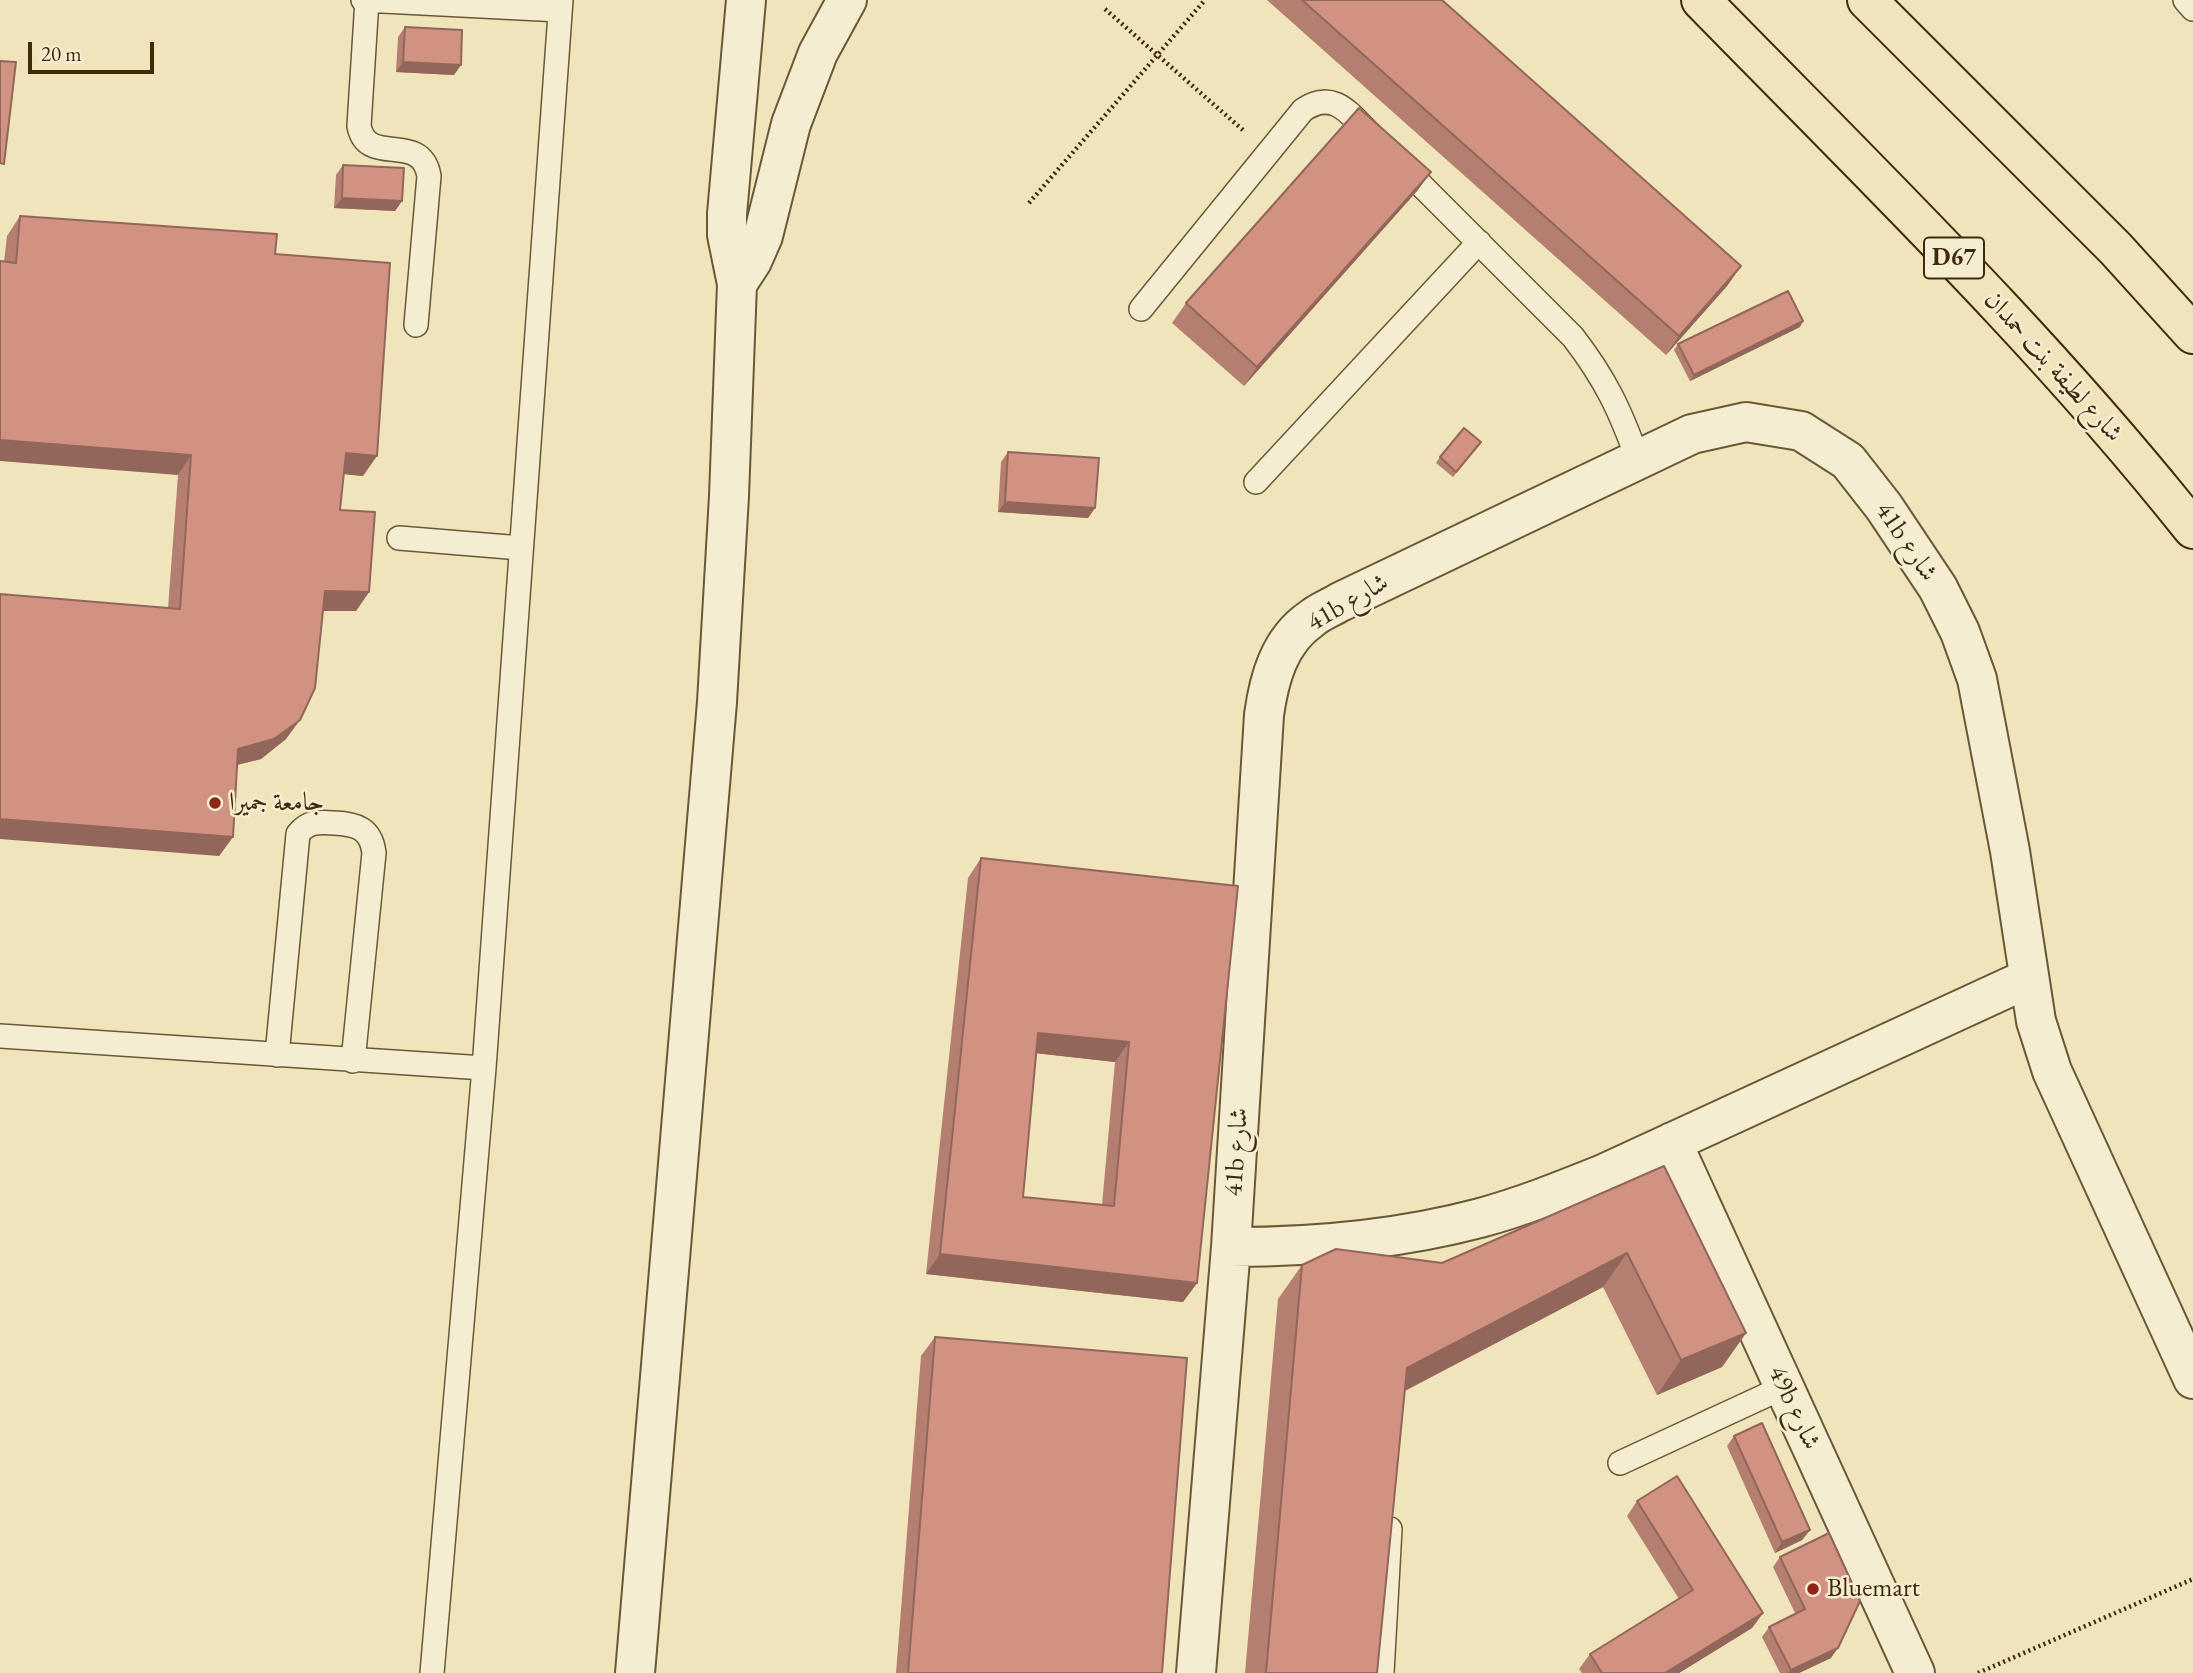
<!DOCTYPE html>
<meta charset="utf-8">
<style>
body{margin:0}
#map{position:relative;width:2193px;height:1673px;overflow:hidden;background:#f0e4ba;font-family:"EB Garamond",serif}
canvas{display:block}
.scale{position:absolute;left:28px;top:42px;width:126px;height:32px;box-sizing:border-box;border:4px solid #3f2a0b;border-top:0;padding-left:9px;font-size:21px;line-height:24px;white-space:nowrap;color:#3f2a0b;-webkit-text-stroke:5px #f5edd2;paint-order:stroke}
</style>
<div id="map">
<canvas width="2193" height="1673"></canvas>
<div class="scale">20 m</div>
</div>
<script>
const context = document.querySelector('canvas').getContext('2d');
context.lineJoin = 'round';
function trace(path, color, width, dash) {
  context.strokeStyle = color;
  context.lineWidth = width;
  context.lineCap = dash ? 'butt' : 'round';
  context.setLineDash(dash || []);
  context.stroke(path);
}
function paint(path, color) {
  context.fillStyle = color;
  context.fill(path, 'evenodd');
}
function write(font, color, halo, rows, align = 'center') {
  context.font = font + ' "EB Garamond",Amiri,serif';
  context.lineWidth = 5;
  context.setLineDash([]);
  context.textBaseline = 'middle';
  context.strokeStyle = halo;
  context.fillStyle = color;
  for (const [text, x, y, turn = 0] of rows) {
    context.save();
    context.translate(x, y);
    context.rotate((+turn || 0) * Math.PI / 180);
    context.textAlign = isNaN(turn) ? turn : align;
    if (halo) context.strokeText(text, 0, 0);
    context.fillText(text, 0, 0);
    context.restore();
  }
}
const path = new Path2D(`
 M1105,9L1244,131
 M1029,203L1205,0
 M1978,1673L2193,1579`);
const lane = new Path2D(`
 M363,0L560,10
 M367,0L359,126C367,168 421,130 429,176L416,325
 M2185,0L2193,9
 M1400,164L1573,337C1606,380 1620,410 1638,460
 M1141,309L1303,110C1335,88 1351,116 1373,137
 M1256,482L1479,242
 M399,538L521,548
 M0,1036L484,1068
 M277,1055L298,834C308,821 319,822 334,823C356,824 371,828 374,853L353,1061
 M1620,1463L1784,1387
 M432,1673L484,1068L561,0
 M1382,1673L1390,1529`);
const street = new Path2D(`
 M737,284L752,261L763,236L791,124L818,53L847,0
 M1672,1142L1915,1673
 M1231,1247C1316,1247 1397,1240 1480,1218C1521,1207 1561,1191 1601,1175L2029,978
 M635,1673L717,702L729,496L737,284L727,235V214L746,0
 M1196,1673L1231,1247L1264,715C1269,679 1279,641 1311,619C1319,612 1330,608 1340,602L1692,434L1746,422L1801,431L1848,461L1884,507L1938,588L1960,632L1977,679L2010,851L2036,1021L2052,1071L2193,1379`);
const primary = new Path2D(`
 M1701,0C1869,172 2043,340 2193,529
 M1867,0L2116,249L2193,334`);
const wall = new Path2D(`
 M1267,0H1442L1741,266L1727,286L1666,355Z
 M405,27L454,75L396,72L398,37Z
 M343,165L402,201L395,211L334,208L336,175Z
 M1431,172L1417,191L1244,386L1172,323L1186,303Z
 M20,216L275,254L363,476L344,474L340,510L369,592L356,611H323L286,739L261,759L237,765L233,837L219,856L168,608L178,475L4,262L7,236Z
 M1800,327L1690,381L1674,350L1678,344Z
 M1477,447L1453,477L1436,463L1440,457Z
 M1008,452L1095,508L1088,518L998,512L1001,462Z
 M981,858L1238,886L1197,1283L1183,1302L926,1274L968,878ZM1036,1053L1115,1062L1102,1205L1023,1197Z
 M1664,1166L1746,1333L1722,1367L1657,1395L1603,1287L1405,1391L1377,1673H1245L1278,1299L1302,1265L1442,1263Z
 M935,1337L1162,1673H896L921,1356Z
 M1734,1436L1810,1530L1802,1540L1775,1553L1727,1446Z
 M1637,1501L1763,1613L1752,1628L1679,1673H1582L1579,1669L1590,1654L1679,1599L1627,1516Z
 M1780,1557L1831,1658L1799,1673H1780L1762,1637L1769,1627L1795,1613L1773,1567Z`);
const shadedWall = new Path2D(`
 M403,62L461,65L454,75L396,72Z
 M1431,172L1417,191L1244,386L1257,367Z
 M342,198L402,201L395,211L334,208Z
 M1741,266L1727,286L1666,355L1679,336Z
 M1803,321L1800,327L1690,381L1694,375Z
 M0,440L191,455L178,475L0,461Z
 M346,453L377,456L363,476L332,473Z
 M1005,502L1095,508L1088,518L998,512Z
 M325,591L369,592L356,611H312Z
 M300,720L286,739L261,759L224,768L238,749Z
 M0,819L233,837L219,856L0,839Z
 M1038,1033L1129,1042L1115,1062L1025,1052Z
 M1627,1253L1603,1287L1383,1402L1407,1368Z
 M940,1254L1197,1283L1183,1302L926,1274Z
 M1746,1333L1722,1367L1657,1395L1681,1360Z
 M1810,1530L1802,1540L1775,1553L1782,1542Z
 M1763,1613L1752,1628L1679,1673H1665Z
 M1838,1648L1831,1658L1799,1673H1788L1791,1670Z`);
const building = new Path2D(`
 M1302,0H1442L1741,266L1679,336Z
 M405,27L462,30L461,65L403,62Z
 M0,61L16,62L4,164L0,163Z
 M1359,108L1431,172L1257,367L1186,303Z
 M343,165L404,168L402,201L342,198Z
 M20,216L277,234L275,254L390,263L377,456L346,453L340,510L375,512L369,592L325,591L315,688L300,720L274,739L238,749L233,837L0,819V594L180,609L191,455L0,440V261L16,263Z
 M1788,291L1803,321L1694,375L1678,344Z
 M1464,428L1481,442L1456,472L1440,457Z
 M1008,452L1099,458L1095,508L1005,502Z
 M981,858L1238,886L1197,1283L940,1254ZM1038,1033L1129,1042L1114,1206L1023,1197Z
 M1664,1166L1746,1333L1681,1360L1627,1253L1407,1368L1377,1673H1266L1302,1265L1336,1249L1442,1263Z
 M935,1337L1187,1358L1162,1673H908Z
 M1762,1423L1810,1530L1782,1542L1734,1436Z
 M1677,1476L1763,1613L1665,1673H1602L1590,1654L1693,1590L1637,1501Z
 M1829,1533L1860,1601L1838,1648L1791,1670L1769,1627L1805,1609L1780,1557Z`);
const markers = [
 [215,803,7,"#8f2418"],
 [1813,1589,7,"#8f2418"]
];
const shields = [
 [1954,258,60]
];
const shieldNames = [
 ["D67",1954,258]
];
const streetNames = [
 ["شارع لطيفة بنت حمدان",2053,367,48],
 ["41b شارع",1906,542,56],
 ["41b شارع",1348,603,-30],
 ["41b شارع",1237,1152,-86],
 ["49b شارع",1794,1408,65]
];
const poiNames = [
 ["جامعة جميرا",229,803],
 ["Bluemart",1827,1589]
];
trace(lane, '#6b5837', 26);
trace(street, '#6b5837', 42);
trace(primary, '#3f2a0b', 42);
trace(path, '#3f2a0b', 4.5, [2, 3.5]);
trace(lane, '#f5edd2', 23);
trace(street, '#f5edd2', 38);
trace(primary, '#f0e4ba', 38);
paint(wall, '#b47e70');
paint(shadedWall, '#92665b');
paint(building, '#d19282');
trace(building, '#92665b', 2);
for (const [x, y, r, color] of markers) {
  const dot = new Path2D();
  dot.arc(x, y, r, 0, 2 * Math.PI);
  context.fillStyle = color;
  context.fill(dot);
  trace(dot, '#f5edd2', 2.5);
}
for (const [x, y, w] of shields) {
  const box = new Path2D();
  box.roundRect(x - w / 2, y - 20.5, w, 41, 5);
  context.fillStyle = '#f5edd2';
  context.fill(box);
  trace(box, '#3f2a0b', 2);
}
write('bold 24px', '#3f2a0b', null, shieldNames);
write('26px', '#3f2a0b', '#f5edd2', streetNames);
write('26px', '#3f2a0b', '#f5edd2', poiNames, 'left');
</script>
